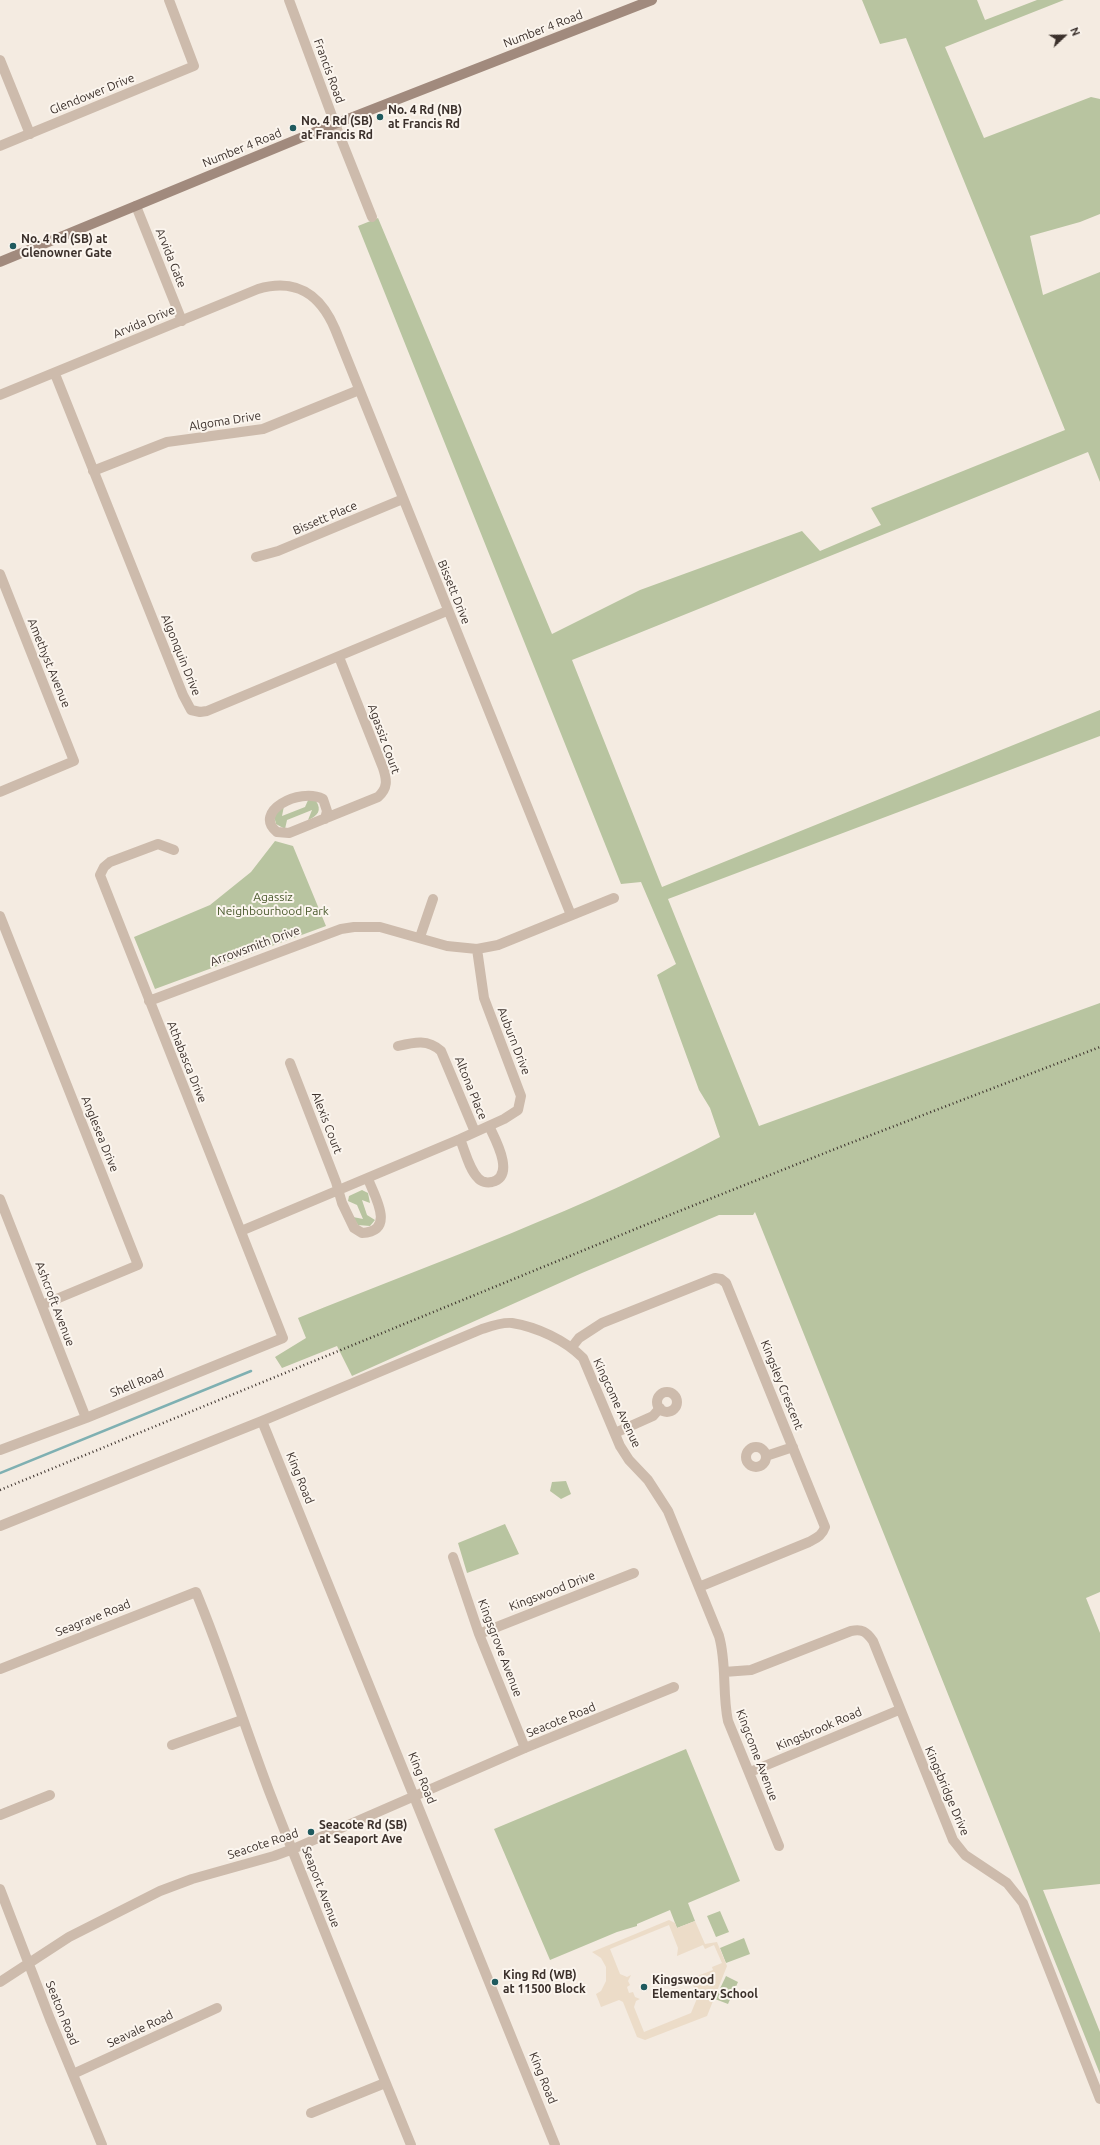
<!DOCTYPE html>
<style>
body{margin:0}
#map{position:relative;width:1100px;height:2145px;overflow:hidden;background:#f4ebe1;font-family:Ubuntu,sans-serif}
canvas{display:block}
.north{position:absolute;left:1044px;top:16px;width:40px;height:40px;-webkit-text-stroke:3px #fbf5ee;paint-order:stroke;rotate:68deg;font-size:11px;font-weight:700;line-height:16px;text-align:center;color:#3b302b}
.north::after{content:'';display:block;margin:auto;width:14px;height:18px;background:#3b302b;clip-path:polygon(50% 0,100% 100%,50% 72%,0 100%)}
</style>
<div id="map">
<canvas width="1100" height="2145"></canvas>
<div class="north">N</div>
</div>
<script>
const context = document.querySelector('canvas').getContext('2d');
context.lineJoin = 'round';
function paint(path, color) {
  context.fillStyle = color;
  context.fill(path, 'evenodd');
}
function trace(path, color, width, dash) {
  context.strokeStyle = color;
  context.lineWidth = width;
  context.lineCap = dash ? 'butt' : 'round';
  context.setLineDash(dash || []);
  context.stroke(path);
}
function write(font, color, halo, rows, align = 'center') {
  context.font = font + ' Ubuntu,sans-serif';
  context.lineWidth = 4;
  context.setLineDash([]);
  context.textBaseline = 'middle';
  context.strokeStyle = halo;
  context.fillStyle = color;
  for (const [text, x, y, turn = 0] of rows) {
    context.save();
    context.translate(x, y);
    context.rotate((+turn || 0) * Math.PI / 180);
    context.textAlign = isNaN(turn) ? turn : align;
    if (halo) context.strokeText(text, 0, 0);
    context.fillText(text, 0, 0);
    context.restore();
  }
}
const green = new Path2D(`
 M862,0H977L985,20L1037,0H1064L945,47L984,138L1091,97L1100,99V214L1080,222L1030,236L1043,295L1100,272V482L1088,452L572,660L662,887L1100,710V736L668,899L759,1126L1100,1003V1592L1086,1598L1100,1633V1884L1043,1890L1100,2032V2074L755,1212L753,1215H719L582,1273L352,1376L337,1346L282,1368L275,1357L306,1338L298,1318C439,1261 585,1209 720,1137L710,1108L699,1090L657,975L676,964L641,882L621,884L358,226L378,218L552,634L640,590L802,531L820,551L881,525L871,508L1065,430L906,38L880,44Z
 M309,798L316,801C322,810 318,816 308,820L312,810L287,820L285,829L276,824L274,816L284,806L282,816L305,807Z
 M275,841L293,846L326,926L155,989L134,937L210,905L251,872Z
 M362,1190L368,1193L370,1203L362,1200L367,1215L375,1220L370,1226L358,1225L353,1217L363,1219L357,1205L348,1201L349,1196Z
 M566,1481L571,1494L561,1499L550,1491L552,1482Z
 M505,1524L519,1554L467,1573L458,1543Z
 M686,1749L740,1881L688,1903L695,1921L677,1928L670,1910L637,1924V1926L617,1932L550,1960L494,1829Z
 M720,1911L729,1932L716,1937L707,1916Z
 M744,1938L750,1954L726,1963L720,1948Z
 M726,1976L738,1982L728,2004L715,1999Z`);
const plaza = new Path2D(`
 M669,1920L675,1923L677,1928L695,1921L705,1944L717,1942L727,1966L707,2016L645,2040L637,2037L623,2002L619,2000L601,2007L596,1994L601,1991L606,1981V1967L601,1958L592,1952ZM669,1925L678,1948L677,1956L703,1945L705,1949L714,1945L722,1963L712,1967L713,1970L687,1980L692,1983L698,1996L691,2013L644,2032L634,2007L636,2001L640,1999L635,1997L633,1992L629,1993L627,1987L630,1985L628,1981L631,1975L627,1977L620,1974L610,1949Z`);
const stream = new Path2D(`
 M0,1473L251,1371`);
const minor = new Path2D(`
 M0,60L30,134
 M335,124L372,217
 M0,146L194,66L169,0
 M136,206L182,321
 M55,374L183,695L191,710L200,712L207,711L447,611
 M0,395L258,289C296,278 320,294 335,329L571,915
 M93,471L167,442L263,429L359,390
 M256,557L278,551L403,499
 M0,574L74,761L0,792
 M325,819L327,811L323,799C299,787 252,812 277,832L289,833L378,797C388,788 387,780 383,768L339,657
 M0,916L138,1265L42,1305
 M420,937L433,899
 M149,1001L341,929L354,927H380L447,946L477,949L498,945L614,898
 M398,1046C415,1042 428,1039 441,1051L475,1132
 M290,1063L336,1182L342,1203L354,1228L362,1233C396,1231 375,1197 368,1179
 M460,1139C465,1151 469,1169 478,1178C481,1182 487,1183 492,1182C516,1176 495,1139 489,1126
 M0,1199L86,1418
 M241,1231L460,1139L504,1119L518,1110L521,1096L484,998L477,949
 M572,1347L579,1338L602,1323L715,1278L721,1279L726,1283L825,1527C822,1536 816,1538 809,1542L699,1587
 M657 1402a10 10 0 1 1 20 0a10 10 0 1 1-20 0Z
 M262,1421L555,2145
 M615,1433L653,1416L660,1408
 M746 1457a10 10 0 1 1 20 0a10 10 0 1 1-20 0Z
 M0,1450L86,1418L283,1338L100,875L104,867L110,862L158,844L174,850
 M766,1456L793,1447
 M0,1526L262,1421L482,1329C491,1326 502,1322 512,1323C537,1327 565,1340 583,1358L620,1446L629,1460L648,1480L668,1511L719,1636C727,1664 722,1693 728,1721L779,1846
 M453,1557L479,1634L525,1748
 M479,1634L634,1573
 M0,1669L196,1592C223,1657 244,1725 269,1791C315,1909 363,2027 411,2145
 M724,1672L751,1670L851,1631C862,1629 866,1631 873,1641L953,1840L965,1855L1007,1883L1023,1903L1100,2099
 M172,1745L242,1720
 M750,1772L899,1710
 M0,1815L50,1795
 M0,1889L50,2019L102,2145
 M0,1982L69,1937L160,1891L192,1879L274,1856L293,1849L525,1748L674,1687
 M73,2074L217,2008
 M311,2113L385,2083`);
const tertiary = new Path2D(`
 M289,0L335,124`);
const secondary = new Path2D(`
 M0,262L322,129L652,0`);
const rail = new Path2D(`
 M0,1490L672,1214L840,1147L1100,1047`);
const markers = [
 [380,117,4,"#1f5a5e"],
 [293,128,4,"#1f5a5e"],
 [13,246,4,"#1f5a5e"],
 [311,1832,4,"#1f5a5e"],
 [495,1982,4,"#1f5a5e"],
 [644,1987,4,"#1f5a5e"]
];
const streetNames = [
 ["Number 4 Road",543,29,-21],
 ["Francis Road",329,71,70],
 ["Glendower Drive",92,94,-22],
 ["Number 4 Road",242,148,-22],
 ["Arvida Gate",171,258,68],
 ["Arvida Drive",144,322,-23],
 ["Algoma Drive",225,421,-9],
 ["Bissett Place",325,518,-23],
 ["Bissett Drive",454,592,68],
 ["Algonquin Drive",181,655,68],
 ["Amethyst Avenue",49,663,68],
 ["Agassiz Court",384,739,70],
 ["Arrowsmith Drive",255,946,-20],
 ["Auburn Drive",514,1041,69],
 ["Athabasca Drive",187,1062,68],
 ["Altona Place",471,1088,68],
 ["Alexis Court",327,1123,69],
 ["Anglesea Drive",100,1134,68],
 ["Ashcroft Avenue",55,1304,69],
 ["Shell Road",137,1383,-22],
 ["Kingsley Crescent",782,1385,68],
 ["Kingcome Avenue",617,1403,65],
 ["King Road",300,1478,68],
 ["Kingswood Drive",552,1591,-21],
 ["Seagrave Road",93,1618,-22],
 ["Kingsgrove Avenue",500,1648,69],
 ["Seacote Road",561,1720,-22],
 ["Kingsbrook Road",819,1729,-23],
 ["Kingcome Avenue",757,1755,69],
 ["King Road",422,1778,68],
 ["Kingsbridge Drive",947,1791,67],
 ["Seacote Road",263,1844,-18],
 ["Seaport Avenue",321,1887,69],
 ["Seaton Road",62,2013,68],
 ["Seavale Road",140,2029,-25],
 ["King Road",543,2078,68]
];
const poiNames = [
 ["No. 4 Rd (NB)",388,110],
 ["at Francis Rd",388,124],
 ["No. 4 Rd (SB)",301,121],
 ["at Francis Rd",301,135],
 ["No. 4 Rd (SB) at",21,239],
 ["Glenowner Gate",21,253],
 ["Seacote Rd (SB)",319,1825],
 ["at Seaport Ave",319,1839],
 ["King Rd (WB)",503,1975],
 ["at 11500 Block",503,1989],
 ["Kingswood",652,1980],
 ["Elementary School",652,1994]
];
const parkNames = [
 ["Agassiz",273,897],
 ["Neighbourhood Park",273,911]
];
paint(green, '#b8c4a0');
paint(plaza, '#ecdcc8');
trace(stream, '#7fb0b2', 2.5);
trace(minor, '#cdbbac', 10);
trace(tertiary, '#cdbbac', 10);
trace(secondary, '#a18a7d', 10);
trace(rail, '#3b302b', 2.5, [1, 3]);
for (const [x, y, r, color] of markers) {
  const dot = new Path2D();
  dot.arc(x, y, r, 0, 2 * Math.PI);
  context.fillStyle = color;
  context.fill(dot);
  trace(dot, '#fbf5ee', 1.5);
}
write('12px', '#3b302b', '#fbf5ee', streetNames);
write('bold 12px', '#3b302b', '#fbf5ee', poiNames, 'left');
write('12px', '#4a5a2e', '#fbf5ee', parkNames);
</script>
